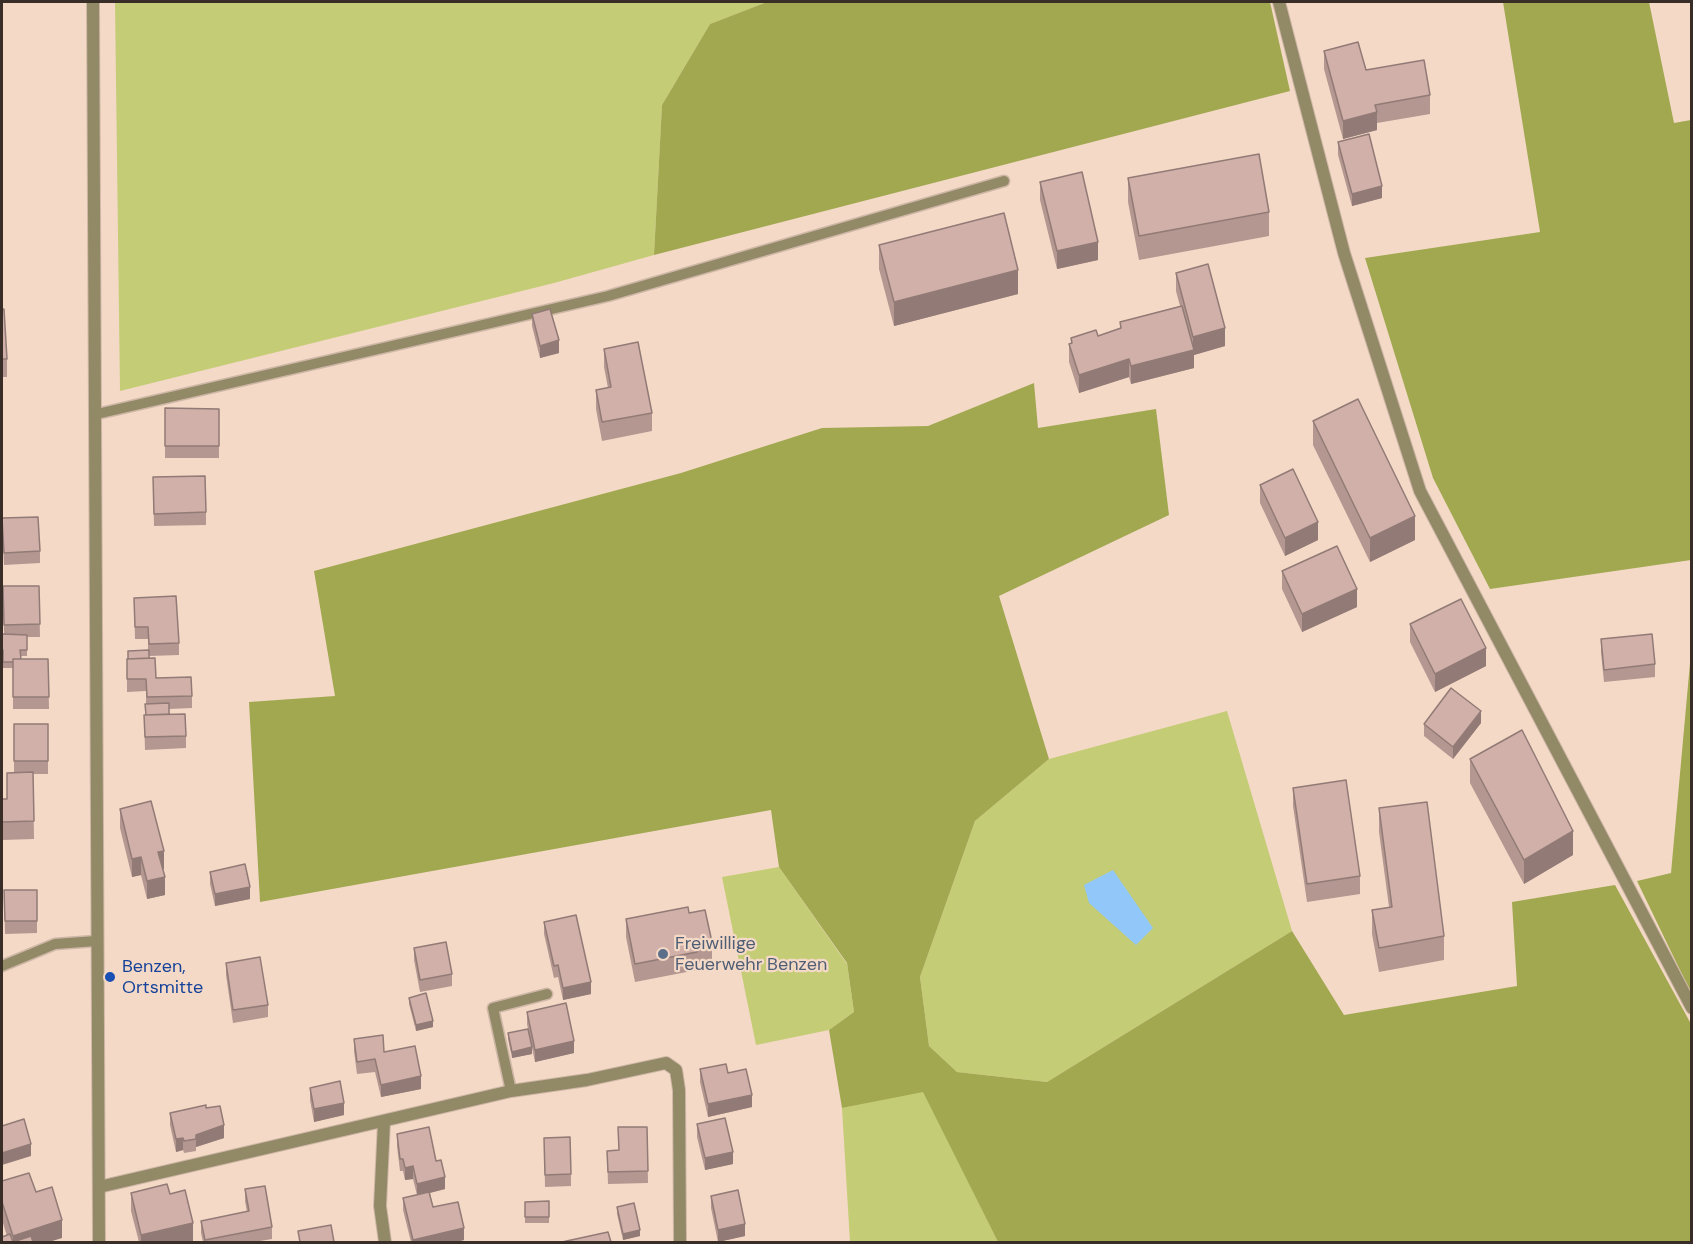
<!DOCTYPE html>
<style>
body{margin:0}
#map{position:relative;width:1693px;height:1244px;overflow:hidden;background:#f4d9c7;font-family:"DM Sans",sans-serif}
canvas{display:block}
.frame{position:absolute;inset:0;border:3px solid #392e27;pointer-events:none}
</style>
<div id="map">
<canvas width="1693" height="1244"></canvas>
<div class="frame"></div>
</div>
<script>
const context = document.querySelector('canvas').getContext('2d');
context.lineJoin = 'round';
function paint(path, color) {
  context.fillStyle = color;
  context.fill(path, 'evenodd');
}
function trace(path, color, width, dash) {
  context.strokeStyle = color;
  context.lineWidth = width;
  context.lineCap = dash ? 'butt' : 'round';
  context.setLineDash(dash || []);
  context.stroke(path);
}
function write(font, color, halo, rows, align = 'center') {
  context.font = font + ' "DM Sans",sans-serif';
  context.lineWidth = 4.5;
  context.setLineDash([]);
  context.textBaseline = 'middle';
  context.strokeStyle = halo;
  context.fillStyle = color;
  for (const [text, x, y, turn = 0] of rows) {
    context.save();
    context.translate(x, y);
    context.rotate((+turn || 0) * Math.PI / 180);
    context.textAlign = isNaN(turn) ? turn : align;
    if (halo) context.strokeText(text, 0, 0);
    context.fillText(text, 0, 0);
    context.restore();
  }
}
const green = new Path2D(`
 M115,2H767L710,24L662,105L654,255L554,283L120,391Z
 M1227,711L1292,931L1047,1082L957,1072L929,1046L920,977L975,821L1049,759Z
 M779,867L847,964L854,1012L829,1030L756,1045L722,877Z
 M923,1091L998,1242H850L842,1108Z`);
const forest = new Path2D(`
 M767,2H1270L1290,91L654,255L662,105L710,24Z
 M1503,2H1649L1674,123L1691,120V560L1490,589L1433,478L1365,258L1540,232Z
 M1034,383L1038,428L1156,409L1169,515L999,596L1049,759L975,821L920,977L929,1046L957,1072L1047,1082L1292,931L1344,1015L1517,986L1512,902L1615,885L1691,1024V1242H998L923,1092L842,1108L829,1030L854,1012L847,963L779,867L771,810L260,902L249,702L335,696L314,571L681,473L822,428L928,426Z
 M1691,652V993L1637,881L1671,873Z`);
const water = new Path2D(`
 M1113,870L1153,928L1136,945L1089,903L1084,885Z`);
const service = new Path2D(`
 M97,414L608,296L1004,181
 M2,966L55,944L96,941
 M511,1091L493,1008L547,994`);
const minor = new Path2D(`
 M1279,2L1344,253L1420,491L1692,1008
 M384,1122L380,1206L385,1242
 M99,1187L511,1091L587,1080L666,1063L676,1070L679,1090L680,1242`);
const tertiary = new Path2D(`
 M93,2L99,1242`);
const wall = new Path2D(`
 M1324,51L1366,70L1430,95V114L1377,123V130L1343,139L1324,69Z
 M1338,142L1382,198L1352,206L1338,155Z
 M1128,178L1269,212V236L1139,260L1128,202Z
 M1040,182L1098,260L1057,269L1040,200Z
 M879,245L1018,294L894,326L879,269Z
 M1176,273L1225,346L1194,355V368L1131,384L1129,377L1079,393L1069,362V344H1071V338L1098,336L1120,329V322L1180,306L1176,291Z
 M2,310L7,359V377H2Z
 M532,314L559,353L540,358L532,326Z
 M604,349L652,413V431L602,441L596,409V390L608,388L604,367Z
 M165,408L219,409V458H165Z
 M1313,421L1415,540L1370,562L1313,445Z
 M153,477L206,512V525L154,526Z
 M1260,485L1318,540L1285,556L1260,503Z
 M2,518L40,551V563L4,565Z
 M1282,571L1357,607L1302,632L1282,589Z
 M3,586H39L40,637H27V656H20L21,659H48L49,709H13V668H3V656H2V634H4Z
 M134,598L179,643V655L149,656V658L156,678L192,696V708L169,709V714L186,736V748L145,750L144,715H146V691L127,692V659L148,650V639H135Z
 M1410,624L1486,666L1435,692L1410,642Z
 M1601,639L1655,664V677L1604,682L1601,652Z
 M1481,723L1453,759L1424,736V724Z
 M14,724H48V774H33L34,839L2,840V799H7L14,773Z
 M1470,759L1573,855L1524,884L1470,783Z
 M1293,788L1360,876V894L1307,902L1293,806Z
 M1379,808L1444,936V960L1379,972L1372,934V910L1389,907L1379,832Z
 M120,809L164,869H163L165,895L147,899L141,875L132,877L120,828Z
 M210,872L250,899L215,906L210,884Z
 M4,890H37V933L5,934Z
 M689,913L712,942V960L697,963V970L635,982L626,937V919Z
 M544,922L591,994L563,1000L558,977L554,978L544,934Z
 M414,948L452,974V986L420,992L414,960Z
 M226,963L268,1005V1017L233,1023L226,975Z
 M409,998L433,1027L416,1031L409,1004Z
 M527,1012L574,1053L535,1062L532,1048V1054L512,1058L508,1039V1033L531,1044L527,1024Z
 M354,1039L384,1052L421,1089L381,1097L375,1072L357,1074L354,1051Z
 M700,1069L728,1073L752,1107L708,1117L700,1082Z
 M310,1088L344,1115L314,1122L310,1100Z
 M206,1108L224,1138L196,1147V1151L184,1153L183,1150L176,1152L170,1125V1113Z
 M697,1124L733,1164L705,1170L697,1137Z
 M647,1127L648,1183L608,1184L607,1151L619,1150Z
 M397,1134L436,1161L445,1189L430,1193L433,1207L464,1240L456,1242H411L403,1210V1198L417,1195L413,1179L405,1180L403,1171H400L397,1146Z
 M544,1138L571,1174V1186L545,1187Z
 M2,1181L36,1192L62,1238L2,1242L7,1236L2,1220Z
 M245,1189L272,1227V1239L254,1242H203L201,1233V1221L247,1212L245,1201Z
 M131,1193L170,1194L193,1241L185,1242H139L131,1211Z
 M711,1196L745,1236L718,1242L711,1208Z
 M549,1201V1223H525V1202Z
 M617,1207L640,1236L623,1240L617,1214Z`);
const shadedWall = new Path2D(`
 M1377,112V130L1343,139V121Z
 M1382,186V198L1352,206V194Z
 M1098,242V260L1057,269V251Z
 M1018,270V294L894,326V302Z
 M1225,328V346L1194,355V368L1131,384V366L1193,350V337Z
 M559,340V353L540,358V346Z
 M1129,359V377L1079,393V375Z
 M1415,516V540L1370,562V538Z
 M1318,522V540L1285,556V538Z
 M1357,589V607L1302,632V614Z
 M1486,648V666L1435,692V674Z
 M1481,711V723L1453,759V747Z
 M1573,831V855L1524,884V860Z
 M164,851V869L158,870V852Z
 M141,857V875L132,877V859Z
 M165,877V895L147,899V881Z
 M250,887V899L215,906V894Z
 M591,982V994L563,1000V988Z
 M433,1021V1027L416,1031V1025Z
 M574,1041V1053L535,1062V1050Z
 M532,1047V1054L512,1058V1052Z
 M421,1076V1089L381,1097V1085Z
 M752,1095V1107L708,1117V1104Z
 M344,1103V1115L314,1122V1109Z
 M224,1125V1138L196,1147V1135Z
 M183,1138V1150L176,1152V1139Z
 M31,1144V1156L2,1165V1153Z
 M733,1152V1164L705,1170V1158Z
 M413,1166V1179L405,1180V1168Z
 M445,1177V1189L417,1196V1184Z
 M62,1220V1238L49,1242H13V1236Z
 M193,1223V1241L185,1242H141V1235Z
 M745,1224V1236L718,1242V1230Z
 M464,1228V1240L456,1242H413V1240Z
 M640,1230V1236L623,1240V1234Z`);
const building = new Path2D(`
 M1358,42L1366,70L1424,60L1430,95L1375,105L1377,112L1343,121L1324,51Z
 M1369,134L1382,186L1352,194L1338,142Z
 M1259,154L1269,212L1139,236L1128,178Z
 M1082,172L1098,242L1057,251L1040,182Z
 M1004,213L1018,270L894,302L879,245Z
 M1208,264L1225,328L1193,337L1176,273Z
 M1182,306L1194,350L1131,366L1129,359L1079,375L1069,344L1072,343L1071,338L1096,330L1098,336L1121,328L1120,322Z
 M4,309L7,359H2V310Z
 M550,309L559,340L540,346L532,314Z
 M638,342L652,413L602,422L596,390L611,387L604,349Z
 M1358,399L1415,516L1370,538L1313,421Z
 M165,408L219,409V446H165Z
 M1293,469L1318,522L1285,538L1260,485Z
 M205,476L206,512L154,514L153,477Z
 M38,517L40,551L4,553L2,518Z
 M1337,546L1357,589L1302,614L1282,571Z
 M3,586H39L40,624L4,625Z
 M176,596L179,643L149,644L148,627H135L134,598Z
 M1461,599L1486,648L1435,674L1410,624Z
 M2,634L27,635V650H20L21,659H13V662H3V650H2Z
 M1652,634L1655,664L1604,670L1601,639Z
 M149,650V658L128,659V651Z
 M155,658L156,678L191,677L192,696L147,697L146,679H127V659Z
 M13,659H48L49,697H13Z
 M1451,688L1481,711L1453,747L1424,724Z
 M169,703V714L146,715L145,704Z
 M185,714L186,736L145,737L144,715Z
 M14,724H48V761H14Z
 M1522,730L1573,831L1524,860L1470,759Z
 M33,772L34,821L2,822V799H7V773Z
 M1346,780L1360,876L1307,884L1293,788Z
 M151,801L164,851L158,852L165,877L147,881L141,857L132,859L120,809Z
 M1427,802L1444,936L1379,948L1372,910L1392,907L1379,808Z
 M245,864L250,887L215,894L210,872Z
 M4,890H37V921H5Z
 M688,907L689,913L705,910L712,942L696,945L697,952L635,964L626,919Z
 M576,915L591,982L563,988L558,965L554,966L544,922Z
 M446,942L452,974L420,980L414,948Z
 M260,957L268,1005L233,1010L226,963Z
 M426,993L433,1021L416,1025L409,998Z
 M566,1003L574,1041L535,1050L527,1012Z
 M528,1029L532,1047L512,1052L508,1033Z
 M383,1035L384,1052L415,1046L421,1076L381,1085L375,1059L357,1062L354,1039Z
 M726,1064L728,1073L746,1069L752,1095L708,1104L700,1069Z
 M340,1081L344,1103L314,1109L310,1088Z
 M206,1105V1108L220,1106L224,1125L196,1135V1139L184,1141L183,1138L176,1139L170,1113Z
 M725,1118L733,1152L705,1158L697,1124Z
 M24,1119L31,1144L2,1153V1126Z
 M429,1127L436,1161L441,1160L445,1177L417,1184L413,1166L405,1168L403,1159H400L397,1134Z
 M618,1127H647L648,1171L608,1172L607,1151L619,1150Z
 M570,1137L571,1174L545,1175L544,1138Z
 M29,1173L36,1192L52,1187L62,1220L13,1236L2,1202V1181Z
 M167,1184L170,1194L185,1190L193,1223L141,1235L131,1193Z
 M265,1186L272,1227L205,1240L201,1221L249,1211L245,1189Z
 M738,1190L745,1224L718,1230L711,1196Z
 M429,1192L433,1207L458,1202L464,1228L413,1240L403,1198Z
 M549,1201V1217H525V1202Z
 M634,1203L640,1230L623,1234L617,1207Z
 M331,1225L334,1242H300L298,1231Z
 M608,1232L611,1242H562Z
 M10,1234L13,1242L31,1236L33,1242H2V1237Z
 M429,1240L430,1242H416Z`);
const markers = [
 [663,954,6,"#5c6f8a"],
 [110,977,6,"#1a4fb4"]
];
const serviceNames = [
 ["Freiwillige",675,944],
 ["Feuerwehr Benzen",675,965]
];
const transitNames = [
 ["Benzen,",122,967],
 ["Ortsmitte",122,988]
];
paint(green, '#c4cc75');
paint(forest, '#a1a850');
paint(water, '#92c7f9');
trace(service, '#cfb7a7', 13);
trace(minor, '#cfb7a7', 14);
trace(tertiary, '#cfb7a7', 14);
trace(service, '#928967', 10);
trace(minor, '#928967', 12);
trace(tertiary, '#928967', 12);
paint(wall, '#b39790');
paint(shadedWall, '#927b76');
paint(building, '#d0b0a8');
trace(building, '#927b76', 1.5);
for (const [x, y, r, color] of markers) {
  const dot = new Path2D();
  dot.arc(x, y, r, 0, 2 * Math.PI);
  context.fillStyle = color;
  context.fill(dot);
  trace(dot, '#f4d9c7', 2);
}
write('18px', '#4e5e75', '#f4d9c7', serviceNames, 'left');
write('18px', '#164399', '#f4d9c7', transitNames, 'left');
</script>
